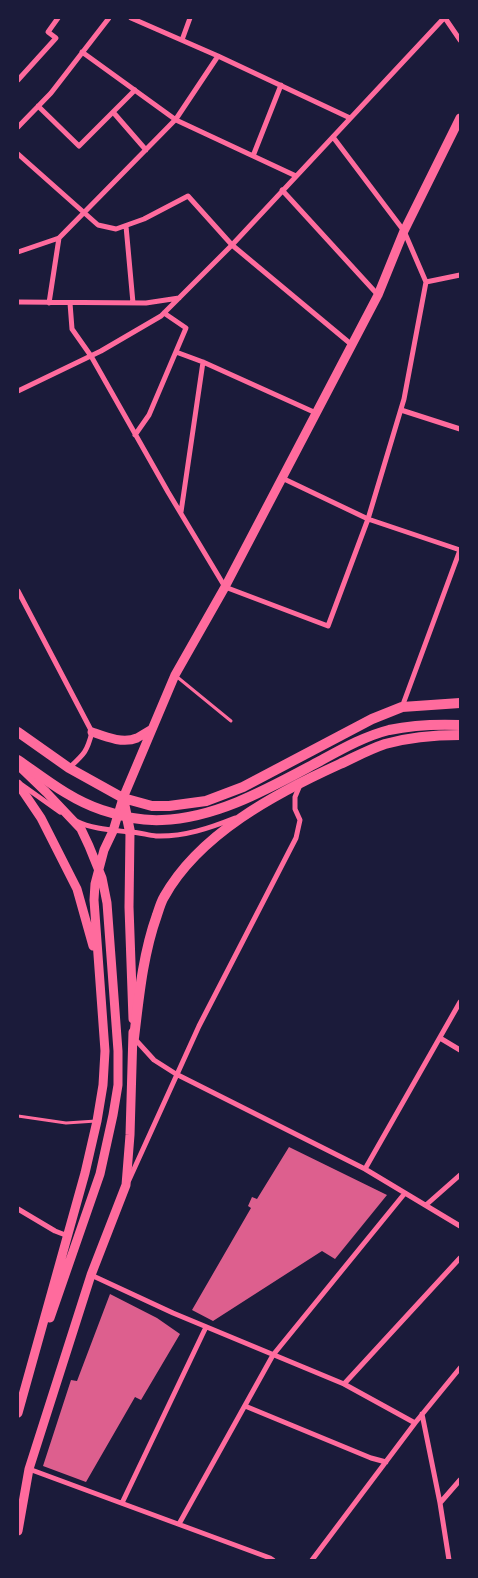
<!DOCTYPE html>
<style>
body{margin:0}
#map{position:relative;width:478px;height:1578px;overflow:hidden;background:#1b1b3a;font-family:Lato,sans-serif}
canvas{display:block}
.frame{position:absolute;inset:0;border:19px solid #1b1b3a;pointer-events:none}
</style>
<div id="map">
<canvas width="478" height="1578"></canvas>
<div class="frame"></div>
</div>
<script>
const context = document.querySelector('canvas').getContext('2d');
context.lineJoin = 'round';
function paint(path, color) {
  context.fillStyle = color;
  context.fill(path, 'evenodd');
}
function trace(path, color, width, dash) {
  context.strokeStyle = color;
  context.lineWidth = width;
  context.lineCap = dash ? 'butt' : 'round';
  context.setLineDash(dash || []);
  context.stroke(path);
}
const building = new Path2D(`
 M289,1147L387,1195L335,1259L322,1251L213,1321L192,1310L251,1208L248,1206L252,1197L257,1199Z
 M110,1294L157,1318L180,1334L141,1400L135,1397L86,1482L43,1466L71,1380L77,1381Z`);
const service = new Path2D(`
 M176,676L231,721
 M18,1116L66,1123L96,1121`);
const minor = new Path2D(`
 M131,18L218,56L350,118
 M445,18L460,40
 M182,40L190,18
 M82,52L176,120L296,176
 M18,80L56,38L48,32L58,18
 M38,106L79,146L135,90
 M113,112L146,150
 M18,127L51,93L109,18
 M18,154L98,225L116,229L144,219L188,196L232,245L352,345
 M253,156L281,85
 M282,190L378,295
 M126,226L133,303
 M18,252L59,238
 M426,282L460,275
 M18,302L146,303L179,298
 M49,303L59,238L176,119L218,56
 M70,303L72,329L91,356L168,492L225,587L328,626L368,519L404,399L426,282L404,231L333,137
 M176,352L203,362L316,413
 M18,391L101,351L161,316L232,245L444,18
 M401,410L460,429
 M135,435L149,415L186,328L164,313
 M282,478L368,519L460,550
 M181,512L203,362
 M18,591L92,732C87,752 84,754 69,768L68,767
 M402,707L460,550
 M22,785L60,812
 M76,821C92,829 112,830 129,832C138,832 147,835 156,836C184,837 210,828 235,818
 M134,1038L154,1060L176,1074L365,1169L460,1226
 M440,1038L460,1050
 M365,1169L460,1002
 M129,1180L199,1026L296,838L300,820L295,809V797L300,785
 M426,1205L460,1175
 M18,1209L55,1231L68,1236
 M91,1275L173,1313L344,1384L415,1423
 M344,1384L460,1258
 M245,1406L371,1458L386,1462
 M422,1414L440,1503L449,1560
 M29,1469L270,1558L273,1560
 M122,1503L206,1327
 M440,1503L460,1480
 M179,1524L273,1355L405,1193
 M312,1560L415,1423L460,1368`);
const tertiary = new Path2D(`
 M92,732C106,737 123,744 137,738C142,735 147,732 152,729
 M18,765L46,792L81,829L89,846L102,878L107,903L118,1051V1085L113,1115L100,1174L50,1318
 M18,784L41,818L77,889L93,946
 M130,832L129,907L133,1019
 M18,1413L85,1173L97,1121L103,1085L105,1051L94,900L95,884L104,850L113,831L123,798L175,675L225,587L378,295L404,231L460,118
 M18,1531L29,1469L91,1275L126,1185L130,1135L133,1032`);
const primary = new Path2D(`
 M18,732L69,768L123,798L130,832
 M18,760C44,778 71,800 102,810C120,816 143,821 162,820C218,818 271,787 320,761C342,749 365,736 389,730C413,725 436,724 460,725
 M123,798L152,806H169L206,801L243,787L372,719L402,707L460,703
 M134,1038C139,996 143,954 157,915C159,909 161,902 164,897C199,834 276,793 340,764C355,757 370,749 385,744C410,737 435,735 460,735`);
paint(building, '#dd5f8e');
trace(service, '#ff6b9d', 3);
trace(minor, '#ff6b9d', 5);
trace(tertiary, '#ff6b9d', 9);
trace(primary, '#ff6b9d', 10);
</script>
